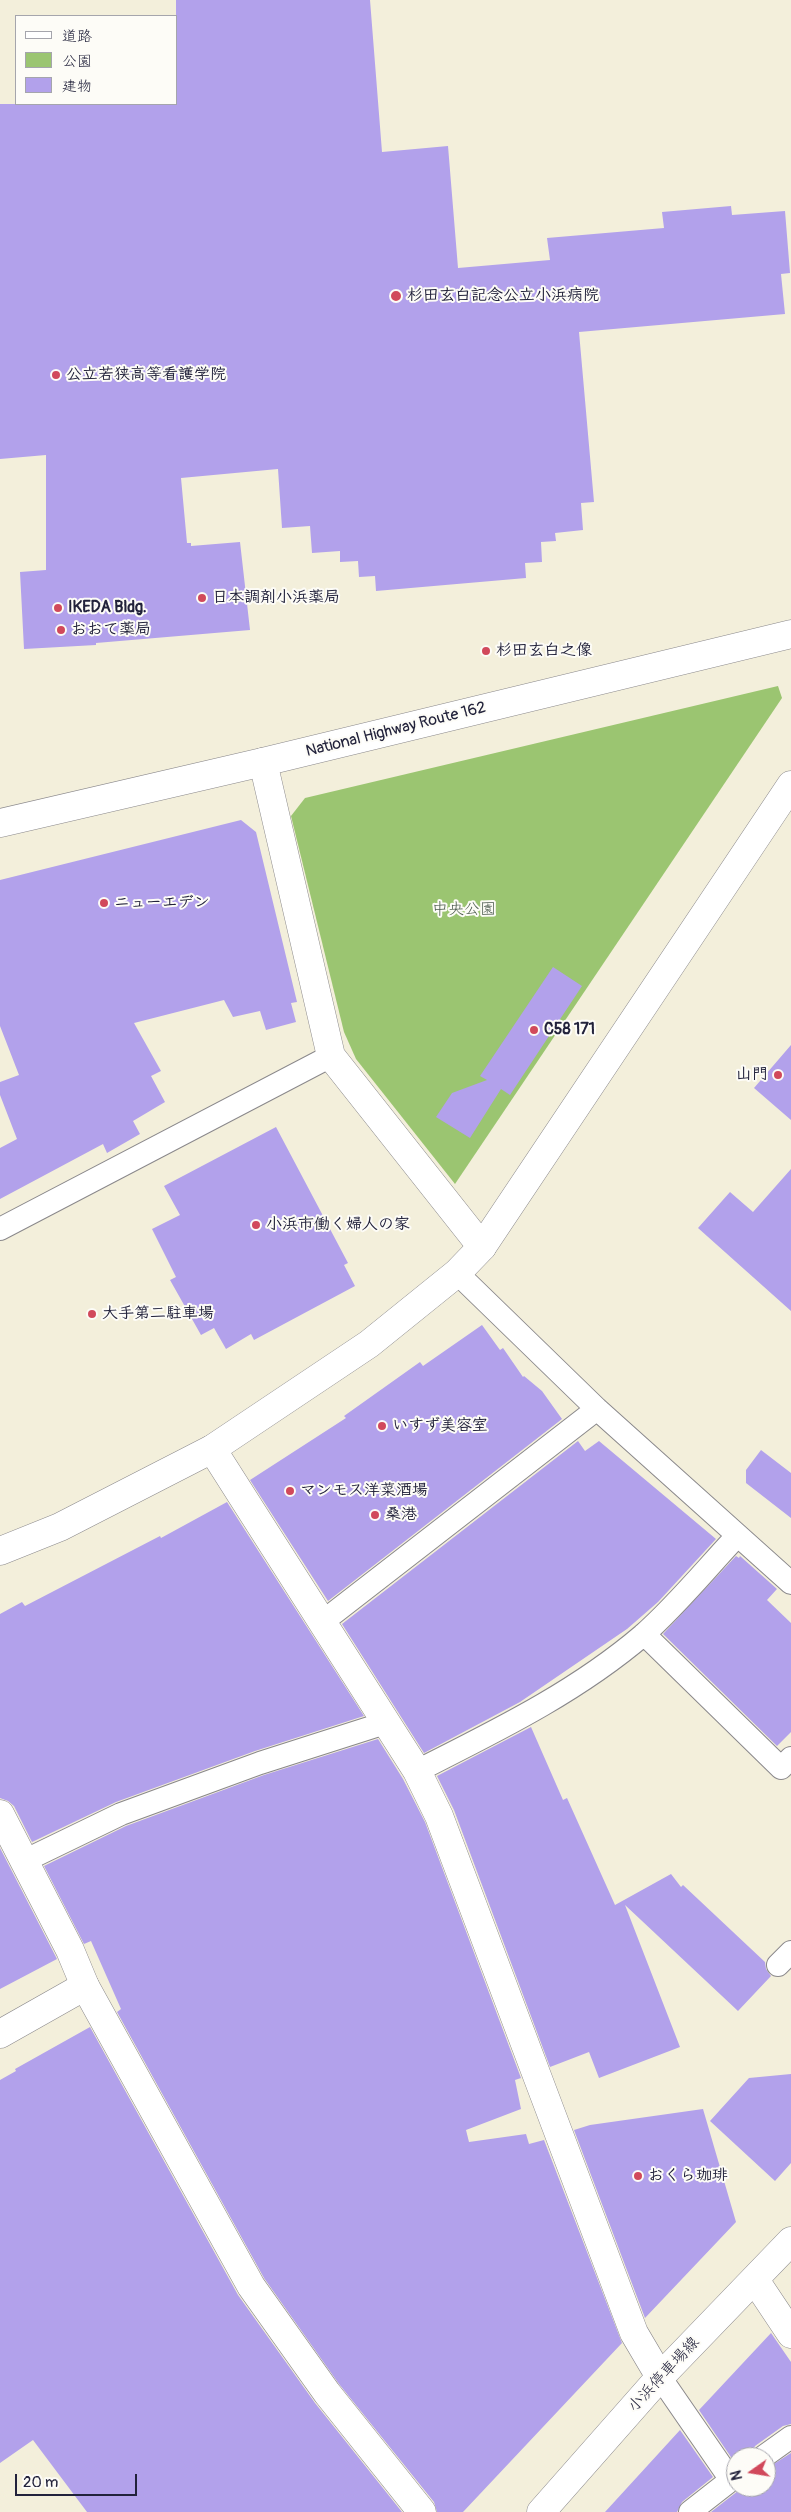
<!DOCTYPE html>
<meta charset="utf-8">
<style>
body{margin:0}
#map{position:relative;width:791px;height:2512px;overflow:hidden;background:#f3efdb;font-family:Pangolin,"Klee One",sans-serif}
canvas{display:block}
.legend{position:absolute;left:15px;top:15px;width:162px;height:90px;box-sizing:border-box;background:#fdfcf7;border:1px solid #a5a5ac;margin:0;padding:6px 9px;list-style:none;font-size:15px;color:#22223b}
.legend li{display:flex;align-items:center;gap:10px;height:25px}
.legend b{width:25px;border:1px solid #a5a5ac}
.north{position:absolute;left:726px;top:2447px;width:50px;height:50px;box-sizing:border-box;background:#fdfcf7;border:1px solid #a5a5ac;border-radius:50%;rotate:257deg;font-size:14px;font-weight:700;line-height:20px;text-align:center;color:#22223b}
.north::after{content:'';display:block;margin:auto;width:18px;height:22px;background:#d1495b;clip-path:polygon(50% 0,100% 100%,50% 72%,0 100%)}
.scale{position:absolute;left:15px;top:2474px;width:122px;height:22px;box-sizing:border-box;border:2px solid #22223b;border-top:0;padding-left:6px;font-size:15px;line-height:18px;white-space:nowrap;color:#22223b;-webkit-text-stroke:4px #fdfcf7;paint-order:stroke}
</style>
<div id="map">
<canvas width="791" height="2512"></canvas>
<ul class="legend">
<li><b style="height:6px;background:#fff"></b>道路</li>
<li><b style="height:14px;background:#9bc571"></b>公園</li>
<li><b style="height:14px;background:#b2a1eb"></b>建物</li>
</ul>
<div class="north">N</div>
<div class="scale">20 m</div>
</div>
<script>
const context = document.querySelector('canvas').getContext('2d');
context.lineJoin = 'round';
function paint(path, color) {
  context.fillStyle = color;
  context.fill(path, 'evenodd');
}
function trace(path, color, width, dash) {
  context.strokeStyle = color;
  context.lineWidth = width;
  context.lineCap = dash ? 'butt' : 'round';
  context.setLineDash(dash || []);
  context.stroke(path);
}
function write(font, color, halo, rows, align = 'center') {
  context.font = font + ' Pangolin,"Klee One",sans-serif';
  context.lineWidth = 4;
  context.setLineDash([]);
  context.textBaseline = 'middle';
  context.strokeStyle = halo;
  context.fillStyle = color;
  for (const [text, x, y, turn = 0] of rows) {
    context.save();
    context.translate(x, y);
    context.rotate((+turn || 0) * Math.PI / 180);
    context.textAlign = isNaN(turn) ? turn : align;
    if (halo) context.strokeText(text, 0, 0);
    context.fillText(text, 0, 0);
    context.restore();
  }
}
const green = new Path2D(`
 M778,686L782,698L455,1184L356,1059L344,1032L291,816L305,798Z`);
const building = new Path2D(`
 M176,0H370L382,152L448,146L458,268L550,260L547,238L664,228L662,212L731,206L732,215L785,211L790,273L781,274L785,314L579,332L594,502L581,503L583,530L555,533L556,541L541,542L542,562L525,563L526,578L376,591L375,576L359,577L358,561L340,562V551L312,553L310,526L282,528L278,469L181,478L187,543H191V546L240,542L250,630L96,643V645L24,649L20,572L46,570V455L0,459V104H176Z
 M241,820L256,832L297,1002L291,1003L296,1022L266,1030L260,1011L233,1017L224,1000L134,1023L161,1071L151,1076L165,1102L133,1121L140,1134L107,1153L103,1144L0,1199V1148L17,1139L0,1095V1082L19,1075L0,1026V880Z
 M553,967L582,986L510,1095L501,1089L470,1138L436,1117L452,1093L487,1080L480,1076Z
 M791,1045V1120L754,1088Z
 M276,1127L348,1263L344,1265L355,1286L254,1340L251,1334L226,1349L214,1328L201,1335L170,1280L176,1277L152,1229L180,1215L164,1186Z
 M791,1169V1311L698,1228L730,1192L753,1212Z
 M482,1325L500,1350L503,1348L523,1377L524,1376L542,1391L562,1419L328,1601L250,1480L346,1418L344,1416L420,1362L423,1366Z
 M578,1441L585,1451L599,1441L716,1539L658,1602L627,1629L520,1702L424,1753L342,1624Z
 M761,1450L791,1473V1518L746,1483V1470Z
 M227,1502L364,1716L255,1751L116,1802L32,1842L14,1806L8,1801L0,1798V1614L22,1602L25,1606L160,1536L161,1538Z
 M736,1556L739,1558L740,1556L777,1589L767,1600L791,1623V1732L777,1746L663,1634Z
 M531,1727L563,1800L567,1798L615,1905L671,1874L681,1887L683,1885L765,1962L766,1969L771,1976L738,2011L625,1905L680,2047L599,2078L589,2052L550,2067L454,1810L437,1776Z
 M378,1739L403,1779L425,1822L521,2078L515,2080L521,2109L466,2130L469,2142L526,2134L529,2144L544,2140L622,2343L463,2512H437L434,2502L339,2384L264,2278L117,2012L121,2009L91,1941L84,1944L44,1866L126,1826L264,1775Z
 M0,1848L57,1959L0,1989Z
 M90,2027L238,2295L315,2403L402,2512H87L33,2440L0,2463V2080L16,2071L15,2069Z
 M791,2074V2163L775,2181L710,2121L749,2078Z
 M703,2109L736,2222L645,2318L574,2130L590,2125Z
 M771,2333L791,2362V2424L783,2426L755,2446L750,2457H736L735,2463L699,2410Z
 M680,2430L713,2477L682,2502L677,2512H605Z
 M791,2453V2512H711L743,2487H766V2469Z`);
const lane = new Path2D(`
 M0,1229L331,1056
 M457,1273L597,1409L791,1583
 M321,1623L597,1409
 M644,1634L781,1768L791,1758
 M417,1771C496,1731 575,1693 643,1635C677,1605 706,1569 737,1536
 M24,1861L121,1814L260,1763L385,1723
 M778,1965L791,1952
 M660,2377L731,2480
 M763,2457L791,2437
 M690,2512L736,2476`);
const street = new Path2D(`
 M263,762L331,1056L482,1247
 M212,1449L417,1771L439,1816L634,2333L660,2377
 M0,2034L85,1986
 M755,2280L791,2334`);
const secondary = new Path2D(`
 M0,1551L60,1527L212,1449L369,1344L457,1273L482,1247L791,785
 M0,1814L70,1950L85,1986L251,2286L327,2393L422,2512`);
const primary = new Path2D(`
 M541,2512L660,2377L791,2241`);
const highway = new Path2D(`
 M0,823L263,762L791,634`);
const markers = [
 [396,296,6,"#d1495b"],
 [56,375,5,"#d1495b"],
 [202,598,5,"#d1495b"],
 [58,608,5,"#d1495b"],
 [61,630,5,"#d1495b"],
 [486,651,5,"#d1495b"],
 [104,903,5,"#d1495b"],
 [534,1030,5,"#d1495b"],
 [778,1075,5,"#d1495b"],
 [256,1225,5,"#d1495b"],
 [92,1314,5,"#d1495b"],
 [382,1426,5,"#d1495b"],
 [290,1491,5,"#d1495b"],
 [375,1515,5,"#d1495b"],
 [638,2176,5,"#d1495b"]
];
const poiNames = [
 ["杉田玄白記念公立小浜病院",407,296],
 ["公立若狭高等看護学院",66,375],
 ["日本調剤小浜薬局",212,598],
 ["IKEDA Bldg.",68,608],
 ["おおて薬局",71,630],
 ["杉田玄白之像",496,651],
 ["ニューエデン",114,903],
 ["C58 171",544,1030],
 ["山門",768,1075,"right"],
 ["小浜市働く婦人の家",266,1225],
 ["大手第二駐車場",102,1314],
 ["いすず美容室",392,1426],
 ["マンモス洋菜酒場",300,1491],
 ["桑港",385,1515],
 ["おくら珈琲",648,2176]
];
const streetNames = [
 ["National Highway Route 162",396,730,-14],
 ["小浜停車場線",664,2375,-47]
];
const parkNames = [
 ["中央公園",464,910]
];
paint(green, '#9bc571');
paint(building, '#b2a1eb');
trace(lane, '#8a888b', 24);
trace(street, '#8a888b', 29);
trace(secondary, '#8a888b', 29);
trace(primary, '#8a888b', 29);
trace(highway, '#8a888b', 29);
trace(lane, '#fff', 22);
trace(street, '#fff', 28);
trace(secondary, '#fff', 28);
trace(primary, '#fff', 28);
trace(highway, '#fff', 28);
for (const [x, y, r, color] of markers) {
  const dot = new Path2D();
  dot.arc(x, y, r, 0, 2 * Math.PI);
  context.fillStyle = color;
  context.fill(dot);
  trace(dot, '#fdfcf7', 2);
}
write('bold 16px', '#22223b', '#fdfcf7', poiNames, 'left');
write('16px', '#22223b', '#fdfcf7', streetNames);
write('16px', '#4c5b4e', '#fdfcf7', parkNames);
</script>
